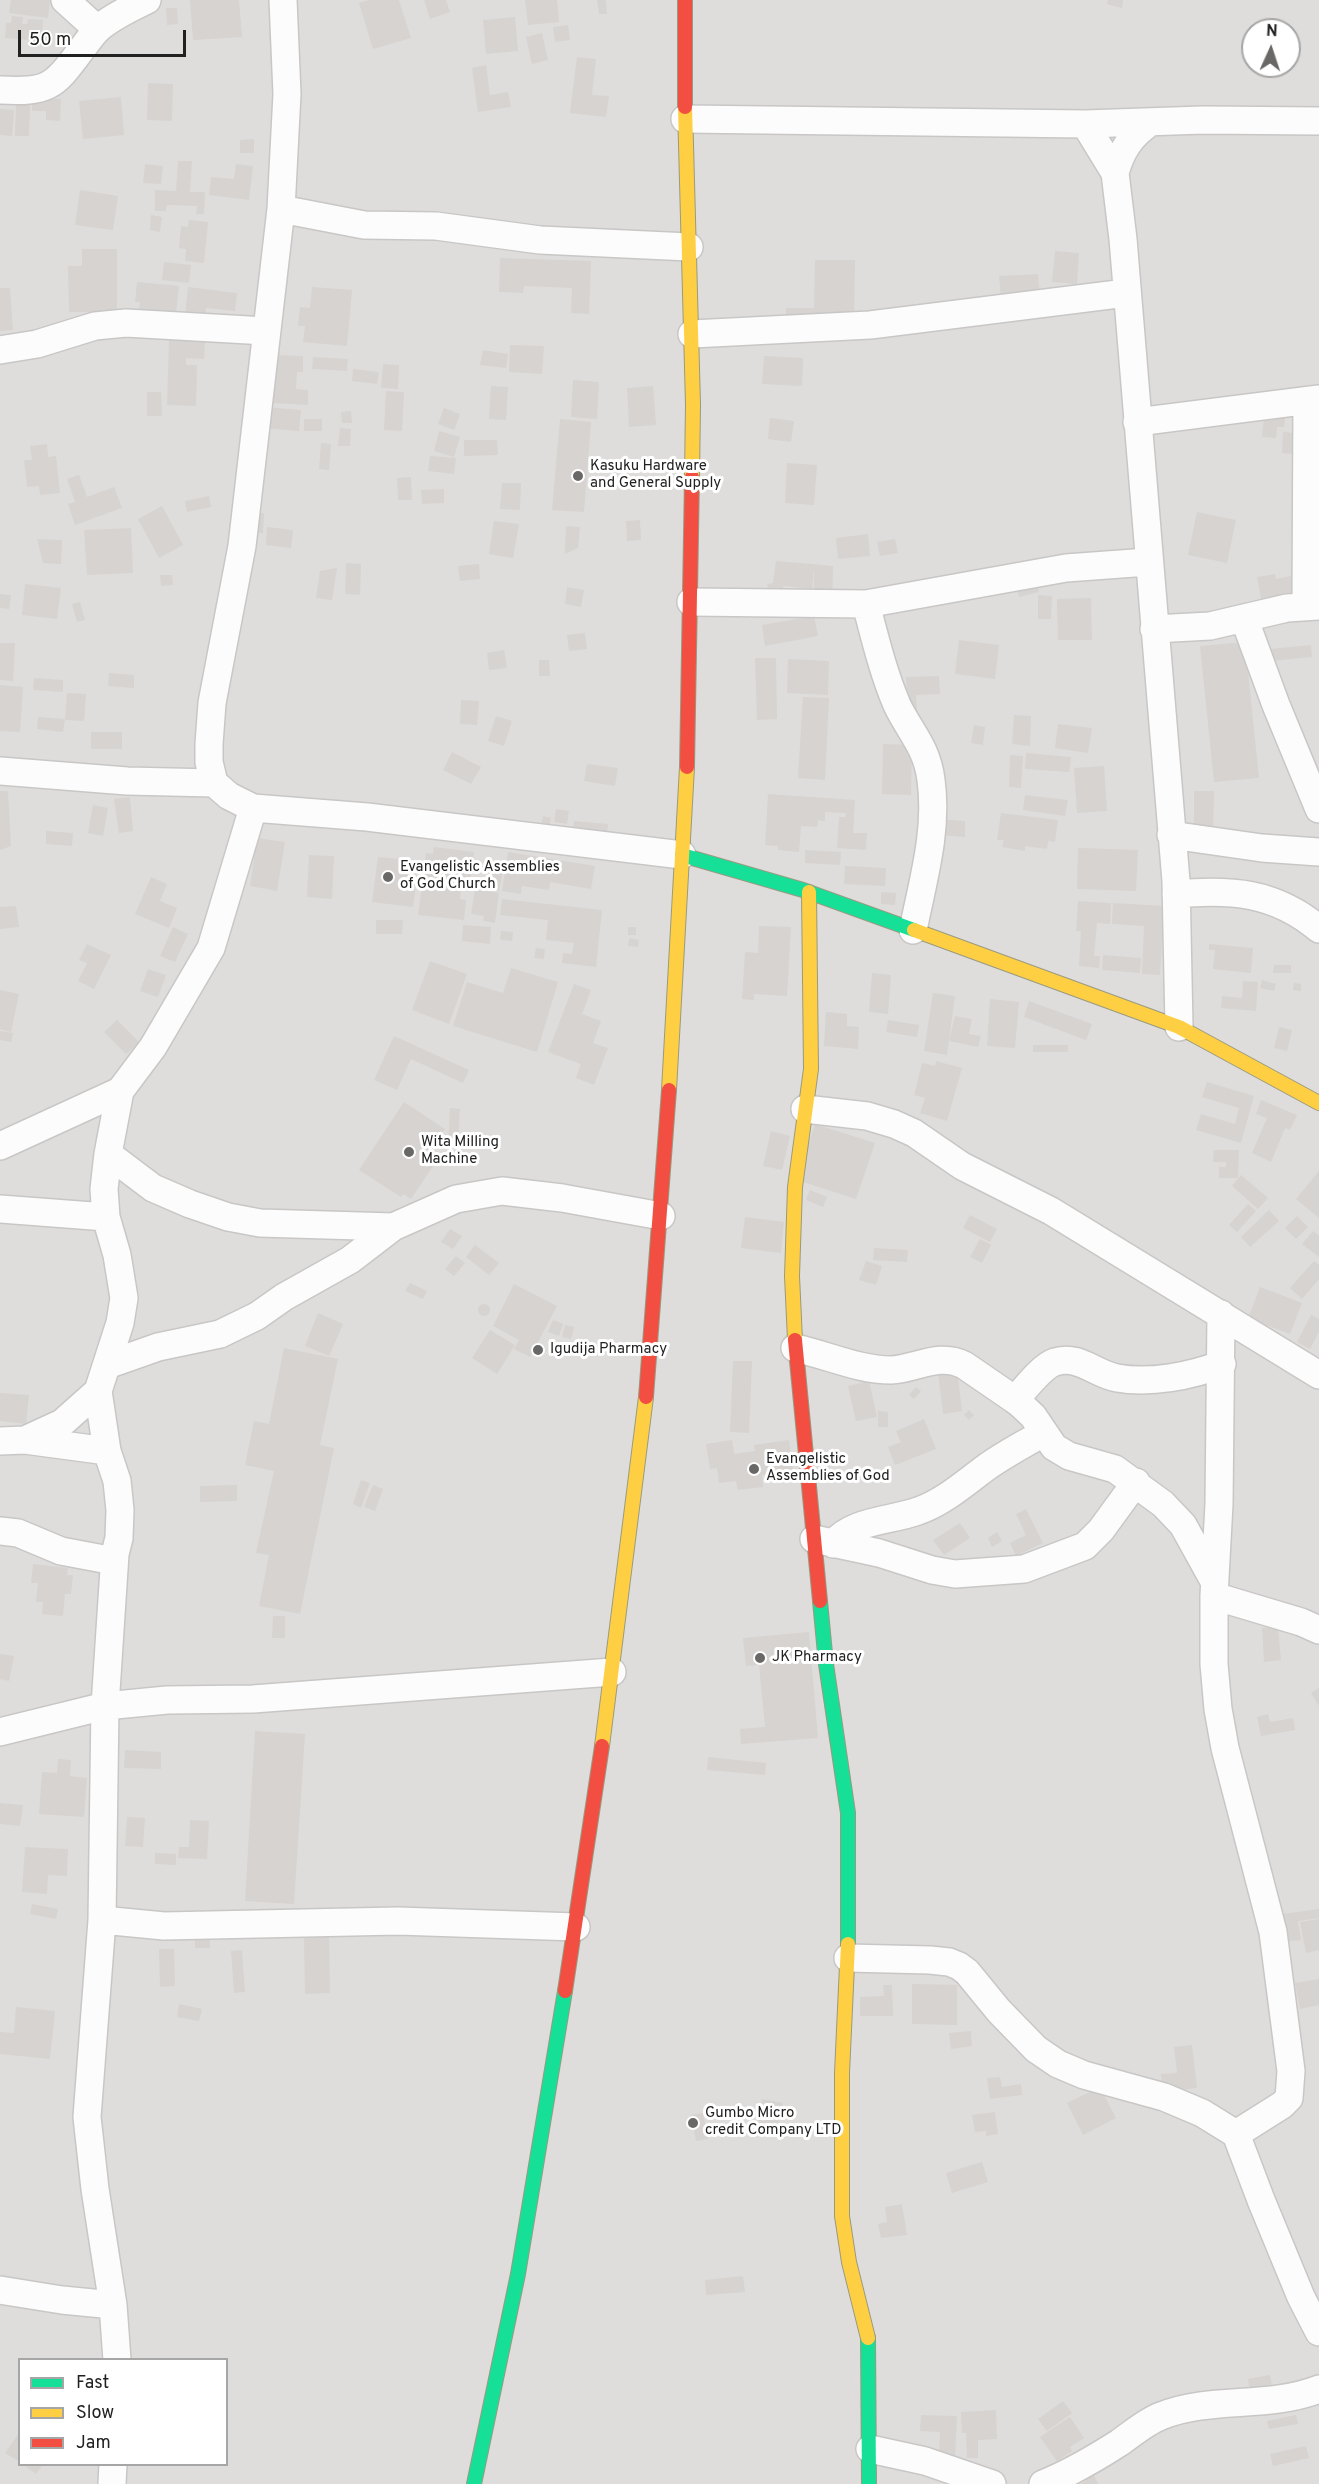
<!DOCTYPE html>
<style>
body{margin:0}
#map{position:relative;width:1319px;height:2484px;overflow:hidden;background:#f0edea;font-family:Overpass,sans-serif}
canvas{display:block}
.legend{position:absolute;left:18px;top:2358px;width:210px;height:108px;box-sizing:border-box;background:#fff;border:2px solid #a6a6a6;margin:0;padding:8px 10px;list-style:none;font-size:18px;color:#212121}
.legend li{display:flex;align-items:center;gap:12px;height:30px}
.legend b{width:30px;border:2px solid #a6a6a6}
.north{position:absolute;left:1241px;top:18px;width:60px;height:60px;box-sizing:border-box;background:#fff;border:2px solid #a6a6a6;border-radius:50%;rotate:3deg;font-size:16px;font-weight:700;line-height:24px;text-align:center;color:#212121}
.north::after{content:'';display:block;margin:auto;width:21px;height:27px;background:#696867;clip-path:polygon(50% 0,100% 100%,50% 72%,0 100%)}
.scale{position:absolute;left:18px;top:30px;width:168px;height:27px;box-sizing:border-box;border:3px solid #212121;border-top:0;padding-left:8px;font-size:18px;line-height:21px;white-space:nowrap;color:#212121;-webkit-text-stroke:4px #fff;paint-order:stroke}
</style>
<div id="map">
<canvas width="1319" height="2484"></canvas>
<ul class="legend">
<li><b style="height:8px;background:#16e098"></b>Fast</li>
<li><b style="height:8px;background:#ffcf43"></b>Slow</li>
<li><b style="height:8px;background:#f24e42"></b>Jam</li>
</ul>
<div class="north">N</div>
<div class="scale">50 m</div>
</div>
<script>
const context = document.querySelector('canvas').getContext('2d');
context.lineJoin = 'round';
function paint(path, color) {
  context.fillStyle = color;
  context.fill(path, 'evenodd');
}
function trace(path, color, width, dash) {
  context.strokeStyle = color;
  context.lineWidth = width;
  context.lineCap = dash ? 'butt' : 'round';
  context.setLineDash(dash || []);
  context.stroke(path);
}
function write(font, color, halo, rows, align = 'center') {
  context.font = font + ' Overpass,sans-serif';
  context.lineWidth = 6;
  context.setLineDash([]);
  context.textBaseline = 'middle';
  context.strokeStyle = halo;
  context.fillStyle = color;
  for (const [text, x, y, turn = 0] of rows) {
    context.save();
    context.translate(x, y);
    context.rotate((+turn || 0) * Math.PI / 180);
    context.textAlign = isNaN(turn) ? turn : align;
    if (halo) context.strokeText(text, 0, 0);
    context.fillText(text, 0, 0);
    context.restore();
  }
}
const residential = new Path2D(`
 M0,0H1319V2484H0ZM1253,30H1289V66H1253ZM20,2360H226V2464H20Z`);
const building = new Path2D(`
 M11,0H50L48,18L9,13Z
 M190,0H239L242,37L193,40Z
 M369,0H399L411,38L373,49L359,3Z
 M424,0H446L450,12L430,19Z
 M525,0H557L559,22L528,25Z
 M597,0H606L607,14H599Z
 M1108,0H1123L1122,8L1107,4Z
 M166,8H177L178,24L167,25Z
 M12,16L23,17L22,24H27L28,19L43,20L41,41L5,38L6,23H11Z
 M515,17L518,51L486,54L483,20Z
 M568,25L570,40L555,42L553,27Z
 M542,33L548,60L532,64L526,37Z
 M577,57L596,59L592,95L609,96L606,117L570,113Z
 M486,65L490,95L508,92L511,107L478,112L472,68Z
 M148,83L173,84L172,121L147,120Z
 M121,97L124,135L83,139L79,101Z
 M32,98L61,99L60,121L46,120V111H32Z
 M16,105H30L29,136H15Z
 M0,109L14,110L12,136L0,135Z
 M254,139V153H240V140Z
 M178,161H192L190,192H205L204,214H196L197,206L167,205L166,211H155V190L176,191Z
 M145,164L163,166L161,184L143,183Z
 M236,164L253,166L249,200L209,195L211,177L234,179Z
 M80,190L118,196L113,230L75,225Z
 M151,215L162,217L160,232L150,230Z
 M189,220L208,222L204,263L185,261L186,249L179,248L181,226L188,227Z
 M82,249H117V312H69L68,266H82Z
 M1055,251L1079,253L1077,284L1052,282Z
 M500,258L591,261L589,314L571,313L572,288L524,286L523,293L499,292Z
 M815,260H855L854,324L786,323V308H814Z
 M164,262L191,265L189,283L162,280Z
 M1038,274L1040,298L1001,300L999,276Z
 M137,282L179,286L176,313L139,309L140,302H135Z
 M188,287L237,293L235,311L206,308L205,317L185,314Z
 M312,287L352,290L347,346L303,342L305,326H298L300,307L310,308Z
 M0,288H10L13,330L0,331Z
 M169,340L205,341L204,359L186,358V365H197L196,406L167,405Z
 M510,345L544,346L542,374L509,372Z
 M483,350L508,354L506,368L480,365Z
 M275,355L303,356V372H297L296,389L308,390V405L272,403Z
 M764,356L803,358L802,386L762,384Z
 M313,357L348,359L347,371L312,369Z
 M383,364L399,365L398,389L381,388Z
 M353,369L379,372L377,384L352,381Z
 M573,380L599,382L597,419L571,417Z
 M491,386L508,387L506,420L489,419Z
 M653,386L656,425L629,427L627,388Z
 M386,391L404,392L402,431L384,430Z
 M147,392H161L162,416H147Z
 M263,407L301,410L299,431L262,428Z
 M444,408L460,414L454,430L438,424Z
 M351,411L352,423H342L341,412Z
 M1264,417L1285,418L1284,427H1277L1276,438L1262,437Z
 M770,418L794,421L791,442L768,439Z
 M304,419H322V431H304Z
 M560,419L591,422L584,512L552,510Z
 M340,428L351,429L350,446H338Z
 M439,431L460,437L454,457L434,451Z
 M1283,432L1293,433L1292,454L1282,453Z
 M464,440H497L498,455L464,456Z
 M321,443L331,444L329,470L319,469Z
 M47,444L48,457L56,456L60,493L40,495L39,486L27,487L24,460H32L30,446Z
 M430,456L456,458L454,474L428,471Z
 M787,463L817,465L814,505L785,503Z
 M79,475L87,497L114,487L122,508L75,525L68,504L75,502L67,479Z
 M411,477L412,500H398L397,478Z
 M502,483H521L520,510L500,509Z
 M444,489V503L422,504L421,490Z
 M209,496L211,507L187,512L185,501Z
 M162,506L183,545L159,558L138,519Z
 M1197,512L1236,520L1227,563L1188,555Z
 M255,513H264L263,533H254Z
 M640,520L641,540L627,541L626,521Z
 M494,521L519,524L513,558L489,554Z
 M566,526L580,527L578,548L565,554Z
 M267,527L293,530L291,548L266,545Z
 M131,528L133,573L87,575L84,530Z
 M868,534L870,556L838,559L836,538Z
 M37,539L62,540L61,564L43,563Z
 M895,539L898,553L880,556L877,542Z
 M776,561L833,566L832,608L814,607V568L812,589L783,586L786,599L771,603L767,584L773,583Z
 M346,563L361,564L360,595L345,594Z
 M479,564L480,579L460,581L458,566Z
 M337,568L332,600L316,598L320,571Z
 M1275,574L1276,579L1302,574L1306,596L1262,604L1257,577Z
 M160,575H172L173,585L161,586Z
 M1036,578L1039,592L1019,597L1015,583Z
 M25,584L61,588L57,619L22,615Z
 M567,587L584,590L581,607L565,604Z
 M0,594L11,595L9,609L0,608Z
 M1038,595L1052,596L1051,619H1038Z
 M1091,598L1092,640H1058L1057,599Z
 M80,602L85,620L77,622L72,604Z
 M814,616L818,636L765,646L762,625Z
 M585,633L587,649L569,651L567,635Z
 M959,640L999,645L995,679L955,674Z
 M1245,642L1259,778L1214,782L1200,646Z
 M0,643H15L13,681L0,680Z
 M1311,645L1312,657L1271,661L1270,649Z
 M504,650L507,668L489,670L487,653Z
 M755,658H776L777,719L757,720Z
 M788,659L829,661L828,695L787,693Z
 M539,660H549L550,676H539Z
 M109,673L134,675V688L108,686Z
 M939,676L940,694L916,695L917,710L908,711L906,677Z
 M34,678L63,680V692L33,690Z
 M0,685L23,687L20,732L0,731Z
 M67,693L86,694L84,721L65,720Z
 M803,697L829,698L825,780L798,778Z
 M461,700L479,701L477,725L460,724Z
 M1014,715L1031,716L1030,746L1012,744Z
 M496,716L512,721L504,746L488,741Z
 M38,717L65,719L63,732L37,729Z
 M1058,724L1092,728L1088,753L1055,748Z
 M974,725L985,727L983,745L971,743Z
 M91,732H122V749H91Z
 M883,744L912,745L911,795L882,794Z
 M452,752L481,767L471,784L443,770Z
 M1026,753L1071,757L1069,772L1025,769Z
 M1010,755L1023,756L1021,788L1009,787Z
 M587,764L618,768L615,786L584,781Z
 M1104,766L1107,811L1077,813L1074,768Z
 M0,791H8L11,846L0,850Z
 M1194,791H1214L1213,832L1194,831Z
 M768,794L855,800L853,833H867L866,850L837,848L839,817H845L846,813L825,812V821L818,820L817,827L801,826L799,852L778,850V846L765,845Z
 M1025,795L1068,800L1065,816L1023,810Z
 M130,797L133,831L119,833L114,799Z
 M93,805L108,808L103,836L88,833Z
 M556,809L569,811L567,824L554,822Z
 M1001,813L1058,820L1055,842L1048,841L1047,849L1025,846V851L1002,847L1004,840H997Z
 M543,816L551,818L549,828L541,826Z
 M938,819L965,821V837L937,835Z
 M574,821L608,824L607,832L573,829Z
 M46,831L73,833L72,846L46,844Z
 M257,838L285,842L277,891L250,886Z
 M434,847L474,852L469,890L461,889L460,899L466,900L464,920L418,915L426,853L433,854Z
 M1078,848L1138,850L1136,891L1077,889Z
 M805,850L841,852L840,865L805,863Z
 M508,852L595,866L591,889L550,882L549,890L522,886L521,894L502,891Z
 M309,855L334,856L332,899L307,897Z
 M378,857L401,859L399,874L417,876L413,907L372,902Z
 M845,866L886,868L885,886L844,884Z
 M493,868L503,870L499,891L489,889Z
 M151,877L167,884L160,901L177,908L169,928L135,914Z
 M475,889L499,893L495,923L483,921L484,916L471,914Z
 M881,892L896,893L895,905L881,904Z
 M502,899L602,910L596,967L562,963L563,953L572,954L574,943L546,940L548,920L500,915Z
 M1078,901L1111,903L1110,924L1097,923L1094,956H1100L1099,968L1079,966L1081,931H1076Z
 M1113,903L1164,906L1160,975L1142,974L1144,926L1112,924Z
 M16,906L19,927L0,929V907Z
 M376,920H403L402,934H376Z
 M463,925L491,927L490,944L462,941Z
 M759,926L791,927L787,996L754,994V1000L742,999L745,952L758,953Z
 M173,927L188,934L175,962L160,956Z
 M628,927H636V935H628Z
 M501,931L513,932L512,941L500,940Z
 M629,938L639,940L638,947L628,946Z
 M87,944L111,955L94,989L78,981L87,963L79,960Z
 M1209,944L1253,948L1251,973L1213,969L1215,950H1209Z
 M536,948L545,949L544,959L534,958Z
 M1103,955L1141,958L1140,973L1102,970Z
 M430,961L467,974L449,1024L412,1010Z
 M1274,965H1291V973H1273Z
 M511,968L558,982L537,1052L453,1026L467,982L503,993Z
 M148,969L166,975L158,997L140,991Z
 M872,973L891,975L888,1014L869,1012Z
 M1262,980L1276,984L1274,991L1260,988Z
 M1243,981L1258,982L1256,1011L1221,1008L1222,996L1242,998Z
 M1294,983L1301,984V991L1293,990Z
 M574,984L591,990L582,1014L601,1021L593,1043L608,1048L594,1085L576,1078L581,1064L548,1052Z
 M0,990L19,994L11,1032L0,1029Z
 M933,993L955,996L947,1055L924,1051Z
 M990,999L1019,1002L1015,1048L987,1046Z
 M1029,1001L1092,1024L1086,1040L1024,1017Z
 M826,1012L847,1014V1026L859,1027L858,1049L824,1046Z
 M955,1016L972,1019L969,1034L981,1036L978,1047L949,1041Z
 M117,1020L139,1042L126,1054L104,1032Z
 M888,1020L919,1025L917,1037L886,1032Z
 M1279,1027L1292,1030L1287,1051L1274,1048Z
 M0,1031L13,1033L11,1042L0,1040Z
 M394,1036L469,1070L463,1083L411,1059L397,1090L374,1080Z
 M1033,1045H1068V1052H1033Z
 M936,1061L962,1068L947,1121L920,1113L925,1098L914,1095L922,1063L935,1066Z
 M1207,1082L1254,1096L1241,1143L1196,1130L1201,1114L1235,1124L1239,1108L1202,1097Z
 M1261,1100L1297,1115L1290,1130L1285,1128L1271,1162L1252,1153L1267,1118L1256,1114Z
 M404,1102L445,1129L428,1155L437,1160L411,1199L403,1194L401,1197L359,1170Z
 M450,1108L460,1109L458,1145H448Z
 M815,1124L875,1143L856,1199L797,1180Z
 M771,1131L790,1136L782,1170L763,1166Z
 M1214,1150H1239L1238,1178H1219V1167H1226V1162H1213Z
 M1319,1171V1218L1296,1199Z
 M1241,1175L1268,1198L1258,1209L1232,1186Z
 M810,1190L827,1197L823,1207L806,1200Z
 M1248,1204L1256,1211L1237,1232L1229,1225Z
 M1269,1210L1279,1221L1250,1247L1241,1237Z
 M970,1215L997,1229L990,1242L963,1228Z
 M1297,1216L1308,1227L1296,1239L1285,1228Z
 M745,1217L784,1222L781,1253L741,1248Z
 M450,1229L462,1236L453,1249L441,1242Z
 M1313,1231L1319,1236V1257L1302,1244Z
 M980,1239L991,1245L982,1263L970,1257Z
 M475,1245L499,1263L489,1275L466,1257Z
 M874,1248L908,1250L907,1262L873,1260Z
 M456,1256L465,1263L454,1276L445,1269Z
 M866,1261L882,1266L876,1285L859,1280Z
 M1314,1261L1319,1265V1279L1302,1299L1290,1288Z
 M410,1283L427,1291L423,1299L405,1291Z
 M514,1284L557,1306L530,1357L514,1349L519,1340L493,1326Z
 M1260,1287L1302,1303L1290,1334L1248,1318Z
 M478 1310a6 6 0 1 1 12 0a6 6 0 1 1-12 0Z
 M318,1313L343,1324L329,1356L305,1346Z
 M1311,1315L1319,1319V1332L1310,1349L1297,1342Z
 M553,1320L563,1324L559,1336L548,1332Z
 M565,1325L574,1327L571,1339L562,1337Z
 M490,1330L515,1345L497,1374L472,1358Z
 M284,1348L338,1359L320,1445L334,1448L300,1614L259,1606L269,1555L256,1553L274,1471L245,1465L254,1421L269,1424Z
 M733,1361H752L749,1433L730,1432Z
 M957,1370L962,1411L943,1414L938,1372Z
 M869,1381L877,1417L856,1421L848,1386Z
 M916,1387L921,1391L914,1399L909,1395Z
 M0,1393L29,1395L26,1424L0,1421Z
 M969,1410L974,1415L969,1420L964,1415Z
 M878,1411L888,1412V1427H878Z
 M924,1419L936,1449L895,1465L888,1447L901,1442L896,1431Z
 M732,1440L734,1454L755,1451L754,1445L789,1440L793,1471L762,1475L763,1487L738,1490L736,1481L719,1483L717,1468L710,1469L706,1444Z
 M361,1480L370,1483L361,1508L353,1504Z
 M237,1485V1501L200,1502V1486Z
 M373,1485L383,1489L375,1511L364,1507Z
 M1026,1509L1043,1543L1016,1556L1010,1543L1026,1535L1016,1514Z
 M960,1523L970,1538L944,1555L933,1540Z
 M997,1532L1002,1541L992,1547L988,1538Z
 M33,1564L68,1568L67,1575H73L71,1594H65L63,1616L42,1614L43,1602H36L38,1583H31Z
 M273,1616H285V1638H272Z
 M1278,1627L1281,1660L1264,1662L1262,1628Z
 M809,1632L818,1738L741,1744L740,1729L765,1727L759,1665L746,1666L743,1638Z
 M0,1654L14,1656L9,1681L0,1679Z
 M1319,1688V1706L1311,1693Z
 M1268,1714L1270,1722L1293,1718L1295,1730L1261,1736L1257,1717Z
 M255,1731L305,1734L294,1904L245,1901Z
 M125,1750L161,1752V1769L124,1768Z
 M708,1757L766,1763L765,1775L707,1770Z
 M58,1759L71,1760L70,1776L87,1778L84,1817L39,1814L42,1772L57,1773Z
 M0,1803L23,1805L20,1826L0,1824Z
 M127,1817L145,1818L143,1847L125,1846Z
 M190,1820L209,1821L207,1859L178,1858L179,1847H189Z
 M25,1847L68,1849L67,1876L48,1875L47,1894L22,1892Z
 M155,1853L176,1854V1865L155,1864Z
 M32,1904L58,1909L56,1919L30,1914Z
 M1319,1909V1918L1298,1921L1301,1940L1285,1942L1282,1914Z
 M1319,1919V1950L1306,1953L1300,1922Z
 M195,1937H210V1948H195Z
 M329,1937L330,1993L305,1994L304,1938Z
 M159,1949H174L175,1986L160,1987Z
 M242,1950L245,1992L234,1993L231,1951Z
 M1319,1979V2005L1300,2009L1295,1983Z
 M912,1984L957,1985V2025L912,2024Z
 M883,1985H892L893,2016H860V1997L884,1996Z
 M179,2004L202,2009L199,2021L177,2017Z
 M16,2007L55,2011L50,2059L0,2054V2032L14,2033Z
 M971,2031L972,2046L951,2049L949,2033Z
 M1192,2045L1197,2088L1163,2092L1161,2074L1177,2073L1174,2047Z
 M1000,2077L1002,2087L1021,2084L1022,2095L990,2099L987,2078Z
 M1100,2087L1116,2118L1083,2135L1067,2103Z
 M762,2099L783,2103L776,2137L755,2133Z
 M995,2112L998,2134L986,2136V2131L975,2132L972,2115Z
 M703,2113L708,2139L696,2141L691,2115Z
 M982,2162L988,2182L952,2193L946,2173Z
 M902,2204L907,2235L881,2238L878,2224L887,2222L885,2207Z
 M743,2276L745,2292L706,2295L705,2280Z
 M1270,2375L1272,2386L1250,2390L1248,2379Z
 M1063,2401L1072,2413L1047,2431L1038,2419Z
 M996,2410L997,2439L978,2440V2458H967L966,2433H962L961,2412Z
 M921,2415L957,2416L955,2457L939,2456L940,2432L920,2431Z
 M1296,2415L1298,2424L1269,2429L1267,2421Z
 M1070,2417L1084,2438L1070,2447L1072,2451L1057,2461L1040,2437Z
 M20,2432V2462L5,2453Z
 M1306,2446L1309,2458L1273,2466L1270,2454Z
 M22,2464H43L36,2474Z
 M1092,2470L1098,2484H1080L1086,2481L1083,2473Z`);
const street = new Path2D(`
 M65,0L97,29
 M283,0L287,94L281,209L242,546L212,703L209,744V762L214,783L229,796L253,808L367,817L682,855
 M0,90C48,92 53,88 81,50C87,43 92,34 99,28C113,16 131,8 147,0
 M685,119L1085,124L1203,120L1319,121
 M1085,124L1115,173L1123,239L1176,881L1179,1027
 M1115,173C1121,151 1131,135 1151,122
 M281,209L364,225L436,226L540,240L689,247
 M692,334L870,325L1126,293
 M0,350L37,344L95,326L126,323L266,331
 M1137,422L1319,399
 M691,602L866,604L1066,568L1148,562
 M866,604C875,638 883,672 897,705C910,732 927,747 931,780C938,831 923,880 913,930
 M1306,605L1307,401
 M1244,618L1276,705L1319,809
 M1154,629L1210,626L1287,608L1319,606
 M0,771L127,781L214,783
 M1171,835L1262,848L1319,852
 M1176,894C1231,889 1275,892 1319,929
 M805,1109L867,1116L894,1124L914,1133L962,1166L1051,1211L1319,1375
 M0,1146L120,1091
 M108,1154L153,1188L190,1204L228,1217L260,1223L393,1227
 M0,1209L106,1217
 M1221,1314L1219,1504L1214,1596V1664L1218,1709L1225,1748L1273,1932L1291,2071L1289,2098L1282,2105L1236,2134
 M795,1348C827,1355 859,1370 891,1370C916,1369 939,1352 964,1365L1018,1402L1033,1416L1054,1447L1069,1456L1115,1469L1163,1504L1183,1525L1214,1581
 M107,1365L158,1347L220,1334L257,1316L284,1297L350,1260L393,1227L456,1199L502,1191L562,1198L661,1216
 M98,1391L107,1451L117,1481L120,1510L119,1538L115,1554L105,1706L102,1920L87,2117L95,2189L113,2305L117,2360
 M1015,1400C1024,1390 1042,1366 1055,1362C1078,1354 1095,1374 1117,1378C1150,1384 1191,1376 1222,1364
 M25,1440L107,1451
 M0,1441L25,1440L62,1423L98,1391L120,1323L124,1298L117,1255L106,1217L104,1189L108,1154L120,1091L153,1047L211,948L253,808
 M0,1531L18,1533L61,1551L114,1561
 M814,1539L879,1553L932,1570L955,1574L1024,1569L1085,1546L1101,1530L1136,1482
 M833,1544C852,1520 891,1521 918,1511C942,1503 964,1484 984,1469C1003,1455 1023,1445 1043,1433
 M1214,1596L1301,1622L1319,1630
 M0,1732L105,1706L167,1700L253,1699L612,1672
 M102,1920L164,1926L398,1921L576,1927
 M848,1958L930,1960L949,1962L959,1966L967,1972L999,2011L1036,2049L1058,2064L1084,2075L1164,2097L1202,2113L1236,2134L1261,2200L1301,2297L1319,2332
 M0,2290L62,2300L113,2305
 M870,2449L925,2461L992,2484
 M112,2484L113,2464
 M1043,2484C1070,2473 1094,2459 1119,2443C1132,2434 1147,2421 1161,2416C1210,2396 1268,2409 1319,2389`);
const fast = new Path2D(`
 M682,855L803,890L914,930
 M820,1601L826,1664L848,1813V1944
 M868,2338L869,2484
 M474,2484L518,2274L565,1991`);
const slow = new Path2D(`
 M685,107L693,405L692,477
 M914,930L1179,1027L1319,1103
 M669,1090L687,767
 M795,1340L792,1276L795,1187L811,1069L809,892
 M602,1746L646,1397
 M848,1944L842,2073V2216L849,2262L868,2338`);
const jam = new Path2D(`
 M685,0V107
 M687,767L692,477
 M795,1340L820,1601
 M646,1397L669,1090
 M565,1991L602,1746`);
const markers = [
 [578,476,6,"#696867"],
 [388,877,6,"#696867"],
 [409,1152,6,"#696867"],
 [538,1350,6,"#696867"],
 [754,1469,6,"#696867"],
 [760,1658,6,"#696867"],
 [693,2123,6,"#696867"]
];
const poiNames = [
 ["Kasuku Hardware",590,467],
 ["and General Supply",590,484],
 ["Evangelistic Assemblies",400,868],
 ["of God Church",400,885],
 ["Wita Milling",421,1143],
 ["Machine",421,1160],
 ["Igudija Pharmacy",550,1350],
 ["Evangelistic",766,1460],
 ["Assemblies of God",766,1477],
 ["JK Pharmacy",772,1658],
 ["Gumbo Micro",705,2114],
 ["credit Company LTD",705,2131]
];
paint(residential, '#dfdddb');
paint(building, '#d6d3d1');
trace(street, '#c8c7c6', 30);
trace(fast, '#999a80', 16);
trace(slow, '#999a80', 16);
trace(jam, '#999a80', 16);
trace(street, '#fdfcfc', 27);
trace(fast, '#16e098', 14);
trace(slow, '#ffcf43', 14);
trace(jam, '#f24e42', 14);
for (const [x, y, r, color] of markers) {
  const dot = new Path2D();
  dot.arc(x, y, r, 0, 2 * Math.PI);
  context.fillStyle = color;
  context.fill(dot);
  trace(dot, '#fff', 2);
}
write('15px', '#212121', '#fff', poiNames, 'left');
</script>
